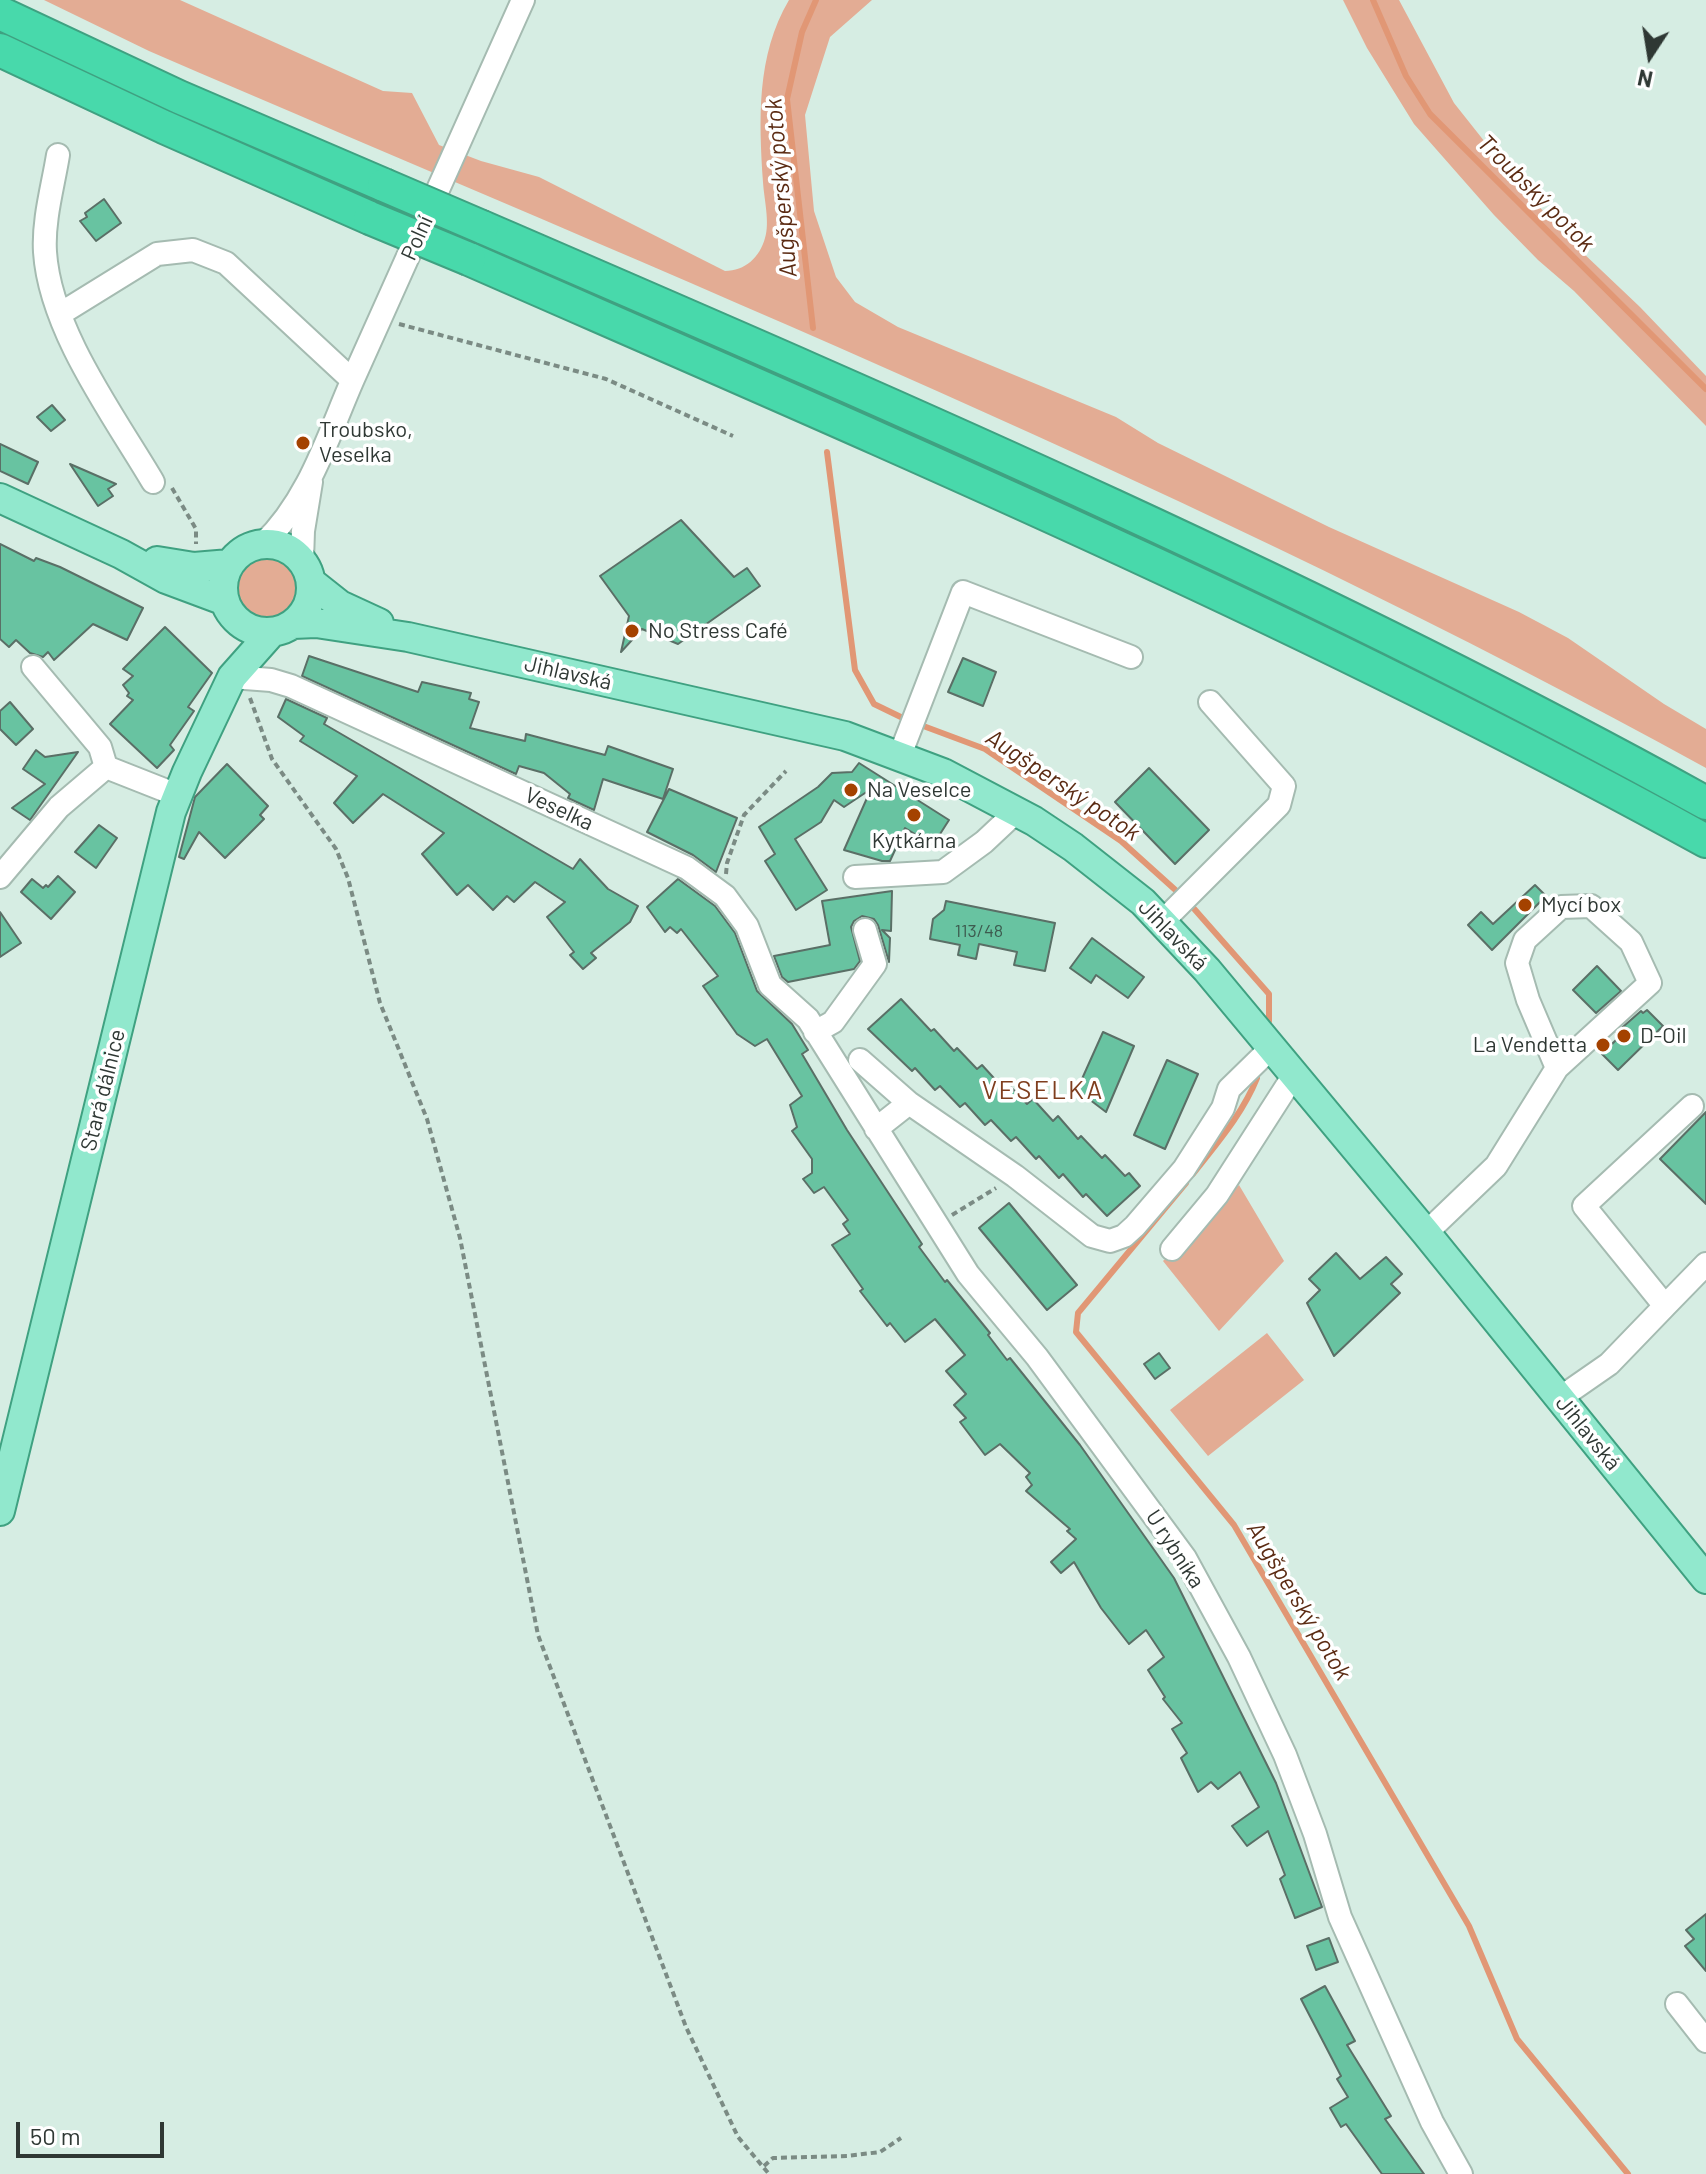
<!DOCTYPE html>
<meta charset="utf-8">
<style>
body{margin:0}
#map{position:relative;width:1706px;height:2174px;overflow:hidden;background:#d6ede3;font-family:Barlow,sans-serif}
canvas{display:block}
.north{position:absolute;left:1610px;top:16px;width:80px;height:80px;-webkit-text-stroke:6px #fff;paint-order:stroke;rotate:192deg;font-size:22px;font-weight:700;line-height:32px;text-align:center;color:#2f3834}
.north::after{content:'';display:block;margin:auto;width:28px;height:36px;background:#2f3834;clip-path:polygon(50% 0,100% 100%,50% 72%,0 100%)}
.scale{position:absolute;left:16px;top:2122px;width:148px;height:36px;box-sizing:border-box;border:4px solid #2f3834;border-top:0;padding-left:10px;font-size:24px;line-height:28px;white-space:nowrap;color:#2f3834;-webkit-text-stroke:6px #fff;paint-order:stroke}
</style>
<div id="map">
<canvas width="1706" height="2174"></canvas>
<div class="north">N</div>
<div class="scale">50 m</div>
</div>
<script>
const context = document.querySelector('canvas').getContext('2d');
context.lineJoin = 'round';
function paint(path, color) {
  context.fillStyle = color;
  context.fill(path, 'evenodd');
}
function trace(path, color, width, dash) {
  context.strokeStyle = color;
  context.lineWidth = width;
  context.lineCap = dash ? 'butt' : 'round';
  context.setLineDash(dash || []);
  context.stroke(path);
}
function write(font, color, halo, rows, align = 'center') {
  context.font = font + ' Barlow,sans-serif';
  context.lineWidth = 7;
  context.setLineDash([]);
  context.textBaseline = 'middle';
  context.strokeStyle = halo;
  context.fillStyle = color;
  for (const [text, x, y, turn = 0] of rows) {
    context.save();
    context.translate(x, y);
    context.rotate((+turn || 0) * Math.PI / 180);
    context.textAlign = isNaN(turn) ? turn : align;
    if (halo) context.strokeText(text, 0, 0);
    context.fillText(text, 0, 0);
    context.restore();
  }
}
const green = new Path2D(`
 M44,0H180L383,91L412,93L439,145L481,161L539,177L725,271C745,271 760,257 765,238C770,222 764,199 763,182C759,120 756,56 789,0H872L830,37L805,115L814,211L836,277L855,302L898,327L1116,417L1158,443L1329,527L1519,612L1568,638L1664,704L1706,729V768C1206,492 673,277 149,51Z
 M1343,0H1399L1454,103L1500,161L1562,233L1640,307L1706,376V426L1574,291L1538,260L1494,215L1414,124L1367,48Z
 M238 588a29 29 0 1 1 58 0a29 29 0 1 1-58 0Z
 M1239,1185L1284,1261L1219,1331L1163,1261Z
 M1267,1333L1304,1380L1208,1456L1170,1410Z`);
const stream = new Path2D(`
 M1373,0L1406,76L1430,114L1706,389
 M813,328L787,99L802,32L816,0
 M827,452L855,670L874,704L907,720
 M918,724L985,749L1121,841L1181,895
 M1189,903L1269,994V1021
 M1193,1174C1217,1143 1242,1115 1257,1078
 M1186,1183L1078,1313L1076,1332L1234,1525L1469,1926L1517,2039L1628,2174`);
const building = new Path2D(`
 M104,199L121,223L96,241L80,221L87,217L85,213Z
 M52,405L65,420L51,431L37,417Z
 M0,444L38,462L28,484L0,471Z
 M70,464L116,484L108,489L113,496L98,506Z
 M681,520L734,577L747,568L760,586L678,644L642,629L621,652L629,616L600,576Z
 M0,544L34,561L36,558L60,567L143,608L127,640L93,624L54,660L48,652L43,657L30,653L16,640L9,647L0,639Z
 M165,627L212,673L188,707L194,711L170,745L174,750L157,768L110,724L133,700L127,696L129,693L123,685L133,676L123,669Z
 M309,656L418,692L422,682L471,693L469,699L479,702L470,728L525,741L526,734L605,755L608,746L673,769L663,799L603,779L594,810L568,798L570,794L544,773L519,766L516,774L302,676Z
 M963,658L996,672L983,706L948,692Z
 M286,699L327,718L324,724L573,869L580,859L608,889L638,906L630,922L591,953L596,958L583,969L570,955L574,952L547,917L565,902L535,882L514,902L507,896L493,910L468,885L457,895L422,854L444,833L383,794L353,823L334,803L357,776L300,741L304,736L278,717Z
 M10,702L33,729L16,745L0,729V711Z
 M36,750L45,757L78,752L30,820L12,808L45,784L23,769Z
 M859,763L949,820L933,845L905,828L890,861H882L844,850L871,789L844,807L834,800L821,822L795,839L827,890L796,910L765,861L775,854L759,827L818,787L832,773L852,772Z
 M227,764L268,806L260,815L264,819L225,858L199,832L184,859L179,857L195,797Z
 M1149,768L1209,830L1175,864L1115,802Z
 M669,789L737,818L716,872L693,855L647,832Z
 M99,825L117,838L96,868L75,852Z
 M58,876L75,892L51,919L21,892L32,879L43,888L46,885L48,887Z
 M678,879L715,906L735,933L757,991L792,1024L808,1050L802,1054L847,1130L922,1244L919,1247L945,1282L947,1280L990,1333L988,1335L1007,1360L1010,1358L1080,1445L1174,1578L1276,1783L1322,1907L1295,1918L1280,1879L1285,1875L1268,1831L1247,1846L1232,1826L1259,1807L1240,1772L1218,1789L1211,1782L1198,1792L1181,1758L1187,1753L1172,1729L1182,1723L1163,1699L1165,1697L1148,1670L1164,1657L1146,1630L1129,1644L1101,1608L1074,1562L1061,1573L1051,1562L1076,1539L1067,1531L1070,1529L1026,1491L1032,1485L1026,1477L1030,1473L1000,1444L985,1455L960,1422L966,1418L954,1405L966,1394L946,1371L965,1355L935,1319L905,1342L890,1323L887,1326L860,1291L863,1289L832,1245L850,1234L843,1224L848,1220L824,1187L814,1193L803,1179L812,1173V1159L792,1131L797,1127L790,1105L802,1096L767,1039L755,1046L737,1034L703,986L718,976L681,929L677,933L670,927L665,932L647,907Z
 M1535,885L1546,896L1492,950L1468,925L1481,912L1493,924Z
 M892,891L891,931L882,930L890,938L889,962L878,925L874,919L862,916L854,921L851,927L860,961L854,969L788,982L782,977L774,956L830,945L822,901Z
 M946,901L1055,923L1045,971L1014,965L1017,952L979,944L976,959L958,955L960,945L930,939L933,919L944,910Z
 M0,912L21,943L0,957Z
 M1092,938L1144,977L1128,998L1096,975L1091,983L1070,968Z
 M1597,966L1621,991L1596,1013L1573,990Z
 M901,999L931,1031L934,1029L954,1051L957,1048L977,1069L982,1065L1002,1087L1007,1083L1027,1104L1033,1099L1053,1121L1058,1116L1078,1139L1081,1136L1102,1158L1105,1155L1125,1176L1129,1173L1140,1186L1107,1216L1086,1194L1083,1197L1063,1174L1059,1178L1039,1156L1036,1159L1016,1137L1011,1141L991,1120L985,1125L965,1103L960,1107L940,1086L935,1090L915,1068L912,1071L868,1029Z
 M1647,1010L1663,1026L1618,1070L1602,1054L1619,1037L1616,1033L1641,1011L1643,1013Z
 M1103,1032L1134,1046L1106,1112L1077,1090Z
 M1167,1060L1198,1074L1165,1149L1134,1135Z
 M1706,1112V1204L1660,1159Z
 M1009,1203L1077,1285L1047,1310L979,1228Z
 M1336,1253L1360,1279L1386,1257L1402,1274L1391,1284L1400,1293L1334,1356L1307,1303L1320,1290L1309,1279Z
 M1159,1353L1170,1368L1155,1379L1144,1364Z
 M1706,1914V1971L1685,1946L1694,1939L1686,1930Z
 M1329,1938L1338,1962L1316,1970L1307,1946Z
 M1325,1986L1355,2041L1347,2045L1391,2116L1385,2119L1424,2174H1382L1346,2124L1341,2127L1330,2108L1348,2097L1337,2079L1341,2076L1301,1999Z`);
const path = new Path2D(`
 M399,324L606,379L733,436
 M172,488L196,529V544
 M250,698L272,759L336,849L348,878L380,1003L427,1119L460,1238L538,1635L686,2027L738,2137L769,2174
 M726,874L727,863L744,815L786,771
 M952,1215L996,1188
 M764,2166L773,2158L847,2156L880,2152L901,2138`);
const minor = new Path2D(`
 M58,155C53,186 43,220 45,252C50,330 114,416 153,482
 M60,314L157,254L193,250L226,263L352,380
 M263,544C309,500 328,436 353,379C410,253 467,127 523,0
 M302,560L303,531L311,482
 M33,667L100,747L106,767
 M232,677L271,680L291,686L687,868L725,896L747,926L770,985L808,1019L968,1274L1037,1357L1185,1558L1239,1657L1285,1755L1315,1834L1340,1917L1432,2122L1461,2174
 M900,755L963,592L1131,657
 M106,767L177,795
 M0,877L59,807L106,767
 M855,877L943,872L984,842L1016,812
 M1162,922L1279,805L1284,786L1210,702
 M815,1032L833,1022L875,964L865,930
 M860,1060L909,1103
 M876,1129L909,1103L1015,1176L1092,1236L1110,1241L1124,1236L1135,1226L1184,1169L1223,1108L1229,1089L1271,1048
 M1426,1233L1496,1166L1557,1068L1528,1000L1517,963L1525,940L1561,907L1591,906L1631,942L1650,983L1557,1068
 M1172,1249L1217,1195L1294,1075
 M1665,1306L1706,1264
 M1560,1398L1609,1364L1665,1306L1584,1206L1692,1106
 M1677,2004L1706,2041`);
const major = new Path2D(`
 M0,498L121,554L166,579L225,601
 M223 588a44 44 0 1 1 88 0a44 44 0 1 1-88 0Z
 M157,561L194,567L230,564
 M311,582L340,605L379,623
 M293,624L316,623L408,637L845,736L943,773L1034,821L1073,847L1143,902L1207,970L1426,1233L1706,1579
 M0,1511L171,812L187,772L232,677L272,632`);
const highway = new Path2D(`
 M0,13L179,97L384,185
 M0,50L164,127L370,218
 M482,227C896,406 1310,584 1706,803
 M469,259C886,442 1307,621 1706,841`);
const highwayBridge = new Path2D(`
 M384,185L482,227
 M370,218L469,259`);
const markers = [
 [303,443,8,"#a44200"],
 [632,631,8,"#a44200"],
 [851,790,8,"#a44200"],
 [914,815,8,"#a44200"],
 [1525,905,8,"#a44200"],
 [1624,1036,8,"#a44200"],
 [1603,1045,8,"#a44200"]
];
const numberNames = [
 ["113/48",979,931]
];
const streetNames = [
 ["Polní",417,238,-66],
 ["Jihlavská",568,673,13],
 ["Veselka",559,809,25],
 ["Jihlavská",1173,935,46],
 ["Stará dálnice",103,1090,-76],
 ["Jihlavská",1588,1433,51],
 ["U rybníka",1175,1549,57]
];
const poiNames = [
 ["Troubsko,",319,430],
 ["Veselka",319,455],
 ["No Stress Café",648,631],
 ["Na Veselce",867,790],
 ["Kytkárna",914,841,"center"],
 ["Mycí box",1541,905],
 ["D-Oil",1640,1036],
 ["La Vendetta",1587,1045,"right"]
];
const waterNames = [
 ["Augšperský potok",781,188,-95],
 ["Troubský potok",1536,193,45],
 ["Augšperský potok",1063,785,34],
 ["Augšperský potok",1299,1601,59]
];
const quarterNames = [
 ["VESELKA",1043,1090]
];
paint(green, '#e3ac94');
trace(stream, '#e19775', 6);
paint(building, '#68c3a1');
trace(building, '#5a6f66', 2);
trace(minor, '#a5bbb1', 26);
trace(major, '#3fa181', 32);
trace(highway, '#3fa181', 36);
trace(path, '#7b8b84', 4, [6, 4]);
trace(minor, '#fff', 22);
trace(major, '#91e8cd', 28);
trace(highway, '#48d9ab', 32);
trace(highwayBridge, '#3fa181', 36, []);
trace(highwayBridge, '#48d9ab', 32);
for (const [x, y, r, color] of markers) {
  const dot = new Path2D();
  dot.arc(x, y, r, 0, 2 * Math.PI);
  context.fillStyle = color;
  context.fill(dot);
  trace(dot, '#fff', 3);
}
write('18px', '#3d5b4f', null, numberNames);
write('22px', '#2f3834', '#fff', streetNames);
write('22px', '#2f3834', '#fff', poiNames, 'left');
write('italic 24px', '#5b2b13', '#fff', waterNames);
context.letterSpacing = '2px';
write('26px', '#7f3e1e', '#fff', quarterNames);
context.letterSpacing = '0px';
</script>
